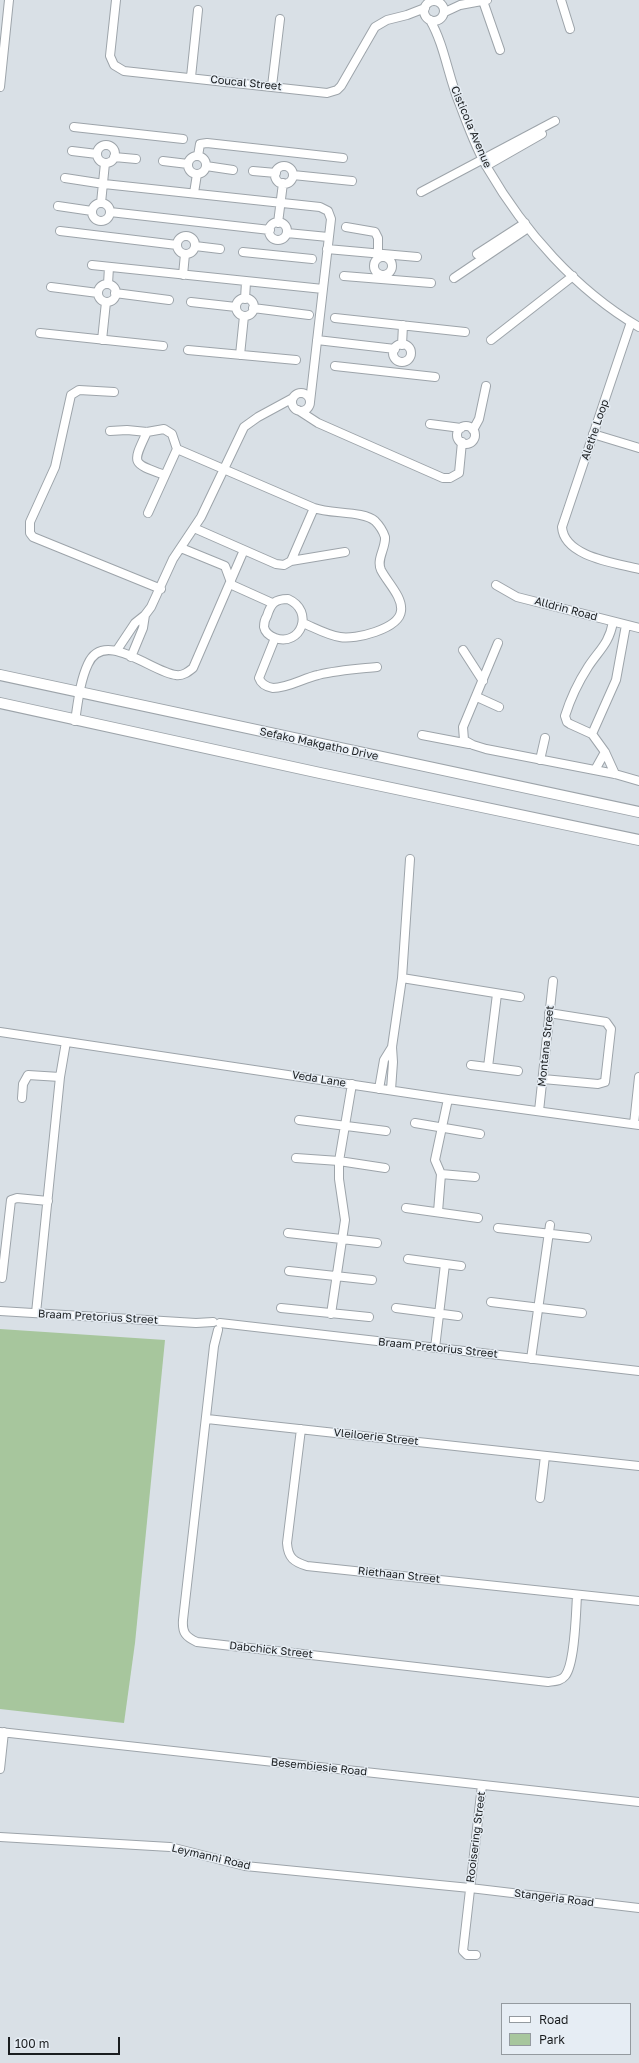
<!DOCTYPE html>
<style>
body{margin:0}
#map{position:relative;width:639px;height:2063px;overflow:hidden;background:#d9e0e6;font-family:"Golos Text",sans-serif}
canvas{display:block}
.legend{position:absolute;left:501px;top:2003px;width:130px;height:52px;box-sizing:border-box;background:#e6edf4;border:1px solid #949a9f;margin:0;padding:5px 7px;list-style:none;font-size:12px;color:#1a1d1f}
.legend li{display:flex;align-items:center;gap:8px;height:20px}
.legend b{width:20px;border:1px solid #949a9f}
.scale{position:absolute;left:8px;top:2037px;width:112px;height:18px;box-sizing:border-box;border:2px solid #1a1d1f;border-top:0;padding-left:5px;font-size:12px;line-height:14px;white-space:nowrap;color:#1a1d1f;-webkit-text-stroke:3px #e6edf4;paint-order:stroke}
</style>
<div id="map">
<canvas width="639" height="2063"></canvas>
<ul class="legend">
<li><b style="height:5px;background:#fff"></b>Road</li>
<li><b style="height:11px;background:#a7c69d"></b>Park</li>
</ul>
<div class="scale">100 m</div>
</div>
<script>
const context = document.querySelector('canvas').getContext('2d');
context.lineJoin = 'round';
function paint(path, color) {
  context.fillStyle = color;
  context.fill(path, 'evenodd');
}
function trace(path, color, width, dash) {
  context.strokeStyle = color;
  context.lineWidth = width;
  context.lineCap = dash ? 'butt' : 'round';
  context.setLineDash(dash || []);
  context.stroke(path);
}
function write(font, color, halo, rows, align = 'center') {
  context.font = font + ' "Golos Text",sans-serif';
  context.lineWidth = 3;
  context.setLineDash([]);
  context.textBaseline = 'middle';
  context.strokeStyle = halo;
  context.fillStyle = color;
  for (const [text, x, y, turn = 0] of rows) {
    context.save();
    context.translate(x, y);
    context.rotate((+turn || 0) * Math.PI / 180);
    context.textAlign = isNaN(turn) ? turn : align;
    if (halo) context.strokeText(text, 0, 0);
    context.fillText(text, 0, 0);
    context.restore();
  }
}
const green = new Path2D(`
 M0,1329L165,1340L135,1643L124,1723L0,1709Z`);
const minor = new Path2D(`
 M116,0L110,56L114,65L124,71L327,93L337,90L341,86L375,27L387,20L407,15L425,8
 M561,0L570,29
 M424 11a10 10 0 1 1 20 0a10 10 0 1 1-20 0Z
 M483,1L500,50
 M445,12L460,5L487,0
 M430,20C445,46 448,77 460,105C468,126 476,149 488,169C524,231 576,290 639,327
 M191,77L198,10
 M272,86L280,19
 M0,87L9,0
 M74,127L183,139
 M97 154a9 9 0 1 1 18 0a9 9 0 1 1-18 0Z
 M72,151L97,154
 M198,156L200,144L207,143L343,158
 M188 165a9 9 0 1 1 18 0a9 9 0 1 1-18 0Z
 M114,157L136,159
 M163,161L188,164
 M206,166L233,170
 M486,166L542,134
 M275 175a9 9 0 1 1 18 0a9 9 0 1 1-18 0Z
 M253,171L276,173
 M293,175L352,181
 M65,178L104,184L320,207L328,211L331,219L310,402
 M421,192L555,121
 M194,193L197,174
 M101,203L105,163
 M92 212a9 9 0 1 1 18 0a9 9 0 1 1-18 0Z
 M58,206L92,211
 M110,212L270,230
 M269 231a9 9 0 1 1 18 0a9 9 0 1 1-18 0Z
 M278,223L283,183
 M346,227L375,232L378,238V253
 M60,231L177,245
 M287,233L328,237
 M177 245a9 9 0 1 1 18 0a9 9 0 1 1-18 0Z
 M195,246L220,249
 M327,249L417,257
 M243,252L312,259
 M477,254L525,223
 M374 266a9 9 0 1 1 18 0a9 9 0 1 1-18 0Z
 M92,265L323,289
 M183,275L185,254
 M344,276L431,283
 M454,278L528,228
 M108,284L109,267
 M98 293a9 9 0 1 1 18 0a9 9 0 1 1-18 0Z
 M51,287L98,293
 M115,293L169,300
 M236 307a9 9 0 1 1 18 0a9 9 0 1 1-18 0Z
 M245,299L246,282
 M191,302L236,307
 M253,308L309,315
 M335,318L465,332
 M631,322L562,527C564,557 616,563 639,569
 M40,333L163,346
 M102,340L106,302
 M317,340L395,349
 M491,340L573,276
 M393 353a9 9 0 1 1 18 0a9 9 0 1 1-18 0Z
 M402,345L403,325
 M188,350L296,360
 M240,355L244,316
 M335,366L435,377
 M114,392L79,390L71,395L55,467L30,522V533L33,537L161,589
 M292 402a9 9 0 1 1 18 0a9 9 0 1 1-18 0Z
 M298,410L318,423L443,478H450L459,473L462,442
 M430,424L461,428
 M457 435a9 9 0 1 1 18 0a9 9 0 1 1-18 0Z
 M473,430L479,419L486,386
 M110,431L127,430L147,432L164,429L172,434L177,449L314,508L291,561
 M147,432C132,464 131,463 165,475
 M593,434L639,448
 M148,513L177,449
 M194,528L276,564L284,565L291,561L345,552
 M181,548L225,566L232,585L272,603
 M496,585L517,597L639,628
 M288,599C315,611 301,647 275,638C270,636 265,632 264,627C264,623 265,619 267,616C271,603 275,599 288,599Z
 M613,622C609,644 599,650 588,667C579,681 570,700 565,716L567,722L570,724L592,734L605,752L615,774
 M303,623C315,628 327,635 340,637C355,640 399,629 401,611C403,597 387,582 381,570C376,559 386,548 385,537C383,531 380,526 375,521C364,511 330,514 314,508
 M275,638L259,678C261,684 267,687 273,688C288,688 304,678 318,675C338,670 357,669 377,667
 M498,643L463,727L464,740L473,745L486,749L615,774L639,781
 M117,650L135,623L145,615L151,607L173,559L201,517L244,427L258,417L293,398
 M463,650L483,681
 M131,657L143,628L145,615
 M477,697L499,707
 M75,721C78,702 80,681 88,664C104,628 153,673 176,675C183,676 188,672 193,668L244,550
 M592,734L616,680L626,625
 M422,735L469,744
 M540,760L545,738
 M595,770L605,752
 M402,978L520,997
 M0,1032L448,1099L639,1125
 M471,1065L518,1071
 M488,1067L497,994
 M543,1079L598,1084L605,1082L611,1029L606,1022L549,1013
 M379,1089L384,1060L392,1047
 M391,1090L393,1062L392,1047L402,978L410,859
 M22,1098L23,1084L28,1075L60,1077
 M539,1111L553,981
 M299,1120L386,1131
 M415,1123L480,1134
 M634,1124L639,1077
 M296,1158L339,1161L385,1168
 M441,1174L475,1177
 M406,1208L478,1218
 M438,1212L441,1174L435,1160L448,1099
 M498,1228L587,1238
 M288,1233L377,1243
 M408,1259L461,1266
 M289,1271L372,1280
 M2,1278L11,1200L17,1198L48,1201
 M491,1302L582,1313
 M281,1308L369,1317
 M396,1308L458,1316
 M0,1311L196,1323L213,1322
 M36,1313L60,1077L66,1042
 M331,1314L345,1220L339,1179V1161L352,1084
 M220,1323L639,1371
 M218,1330L214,1346L183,1620C182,1633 186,1637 197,1642L548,1682C555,1681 561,1681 565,1676C575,1664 576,1612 577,1595
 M435,1348L445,1264
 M531,1359L550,1225
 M207,1419L639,1466
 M301,1429L287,1543C288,1558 294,1562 307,1566L639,1601
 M540,1498L545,1456
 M0,1732L639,1802
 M0,1769L4,1732
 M0,1837L170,1847L245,1866L470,1888L639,1908
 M476,1955H467L463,1951L482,1785`);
const major = new Path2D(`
 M0,675L639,812
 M0,703L320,773L639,840`);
const streetNames = [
 ["Coucal Street",246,83,6],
 ["Cisticola Avenue",471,127,67],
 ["Alethe Loop",595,430,-71],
 ["Alldrin Road",566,609,15],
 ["Sefako Makgatho Drive",319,744,12],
 ["Montana Street",546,1046,-84],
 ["Veda Lane",319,1079,9],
 ["Braam Pretorius Street",98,1317,3],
 ["Braam Pretorius Street",438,1348,6],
 ["Vleiloerie Street",376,1437,6],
 ["Riethaan Street",399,1575,6],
 ["Dabchick Street",271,1650,6],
 ["Besembiesie Road",319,1767,6],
 ["Rooisering Street",476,1837,-83],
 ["Leymanni Road",211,1857,13],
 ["Stangeria Road",554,1898,7]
];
paint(green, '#a7c69d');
trace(minor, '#9da4aa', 10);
trace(major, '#9da4aa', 12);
trace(minor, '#fff', 8);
trace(major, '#fff', 10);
write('11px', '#1a1d1f', '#e6edf4', streetNames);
</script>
